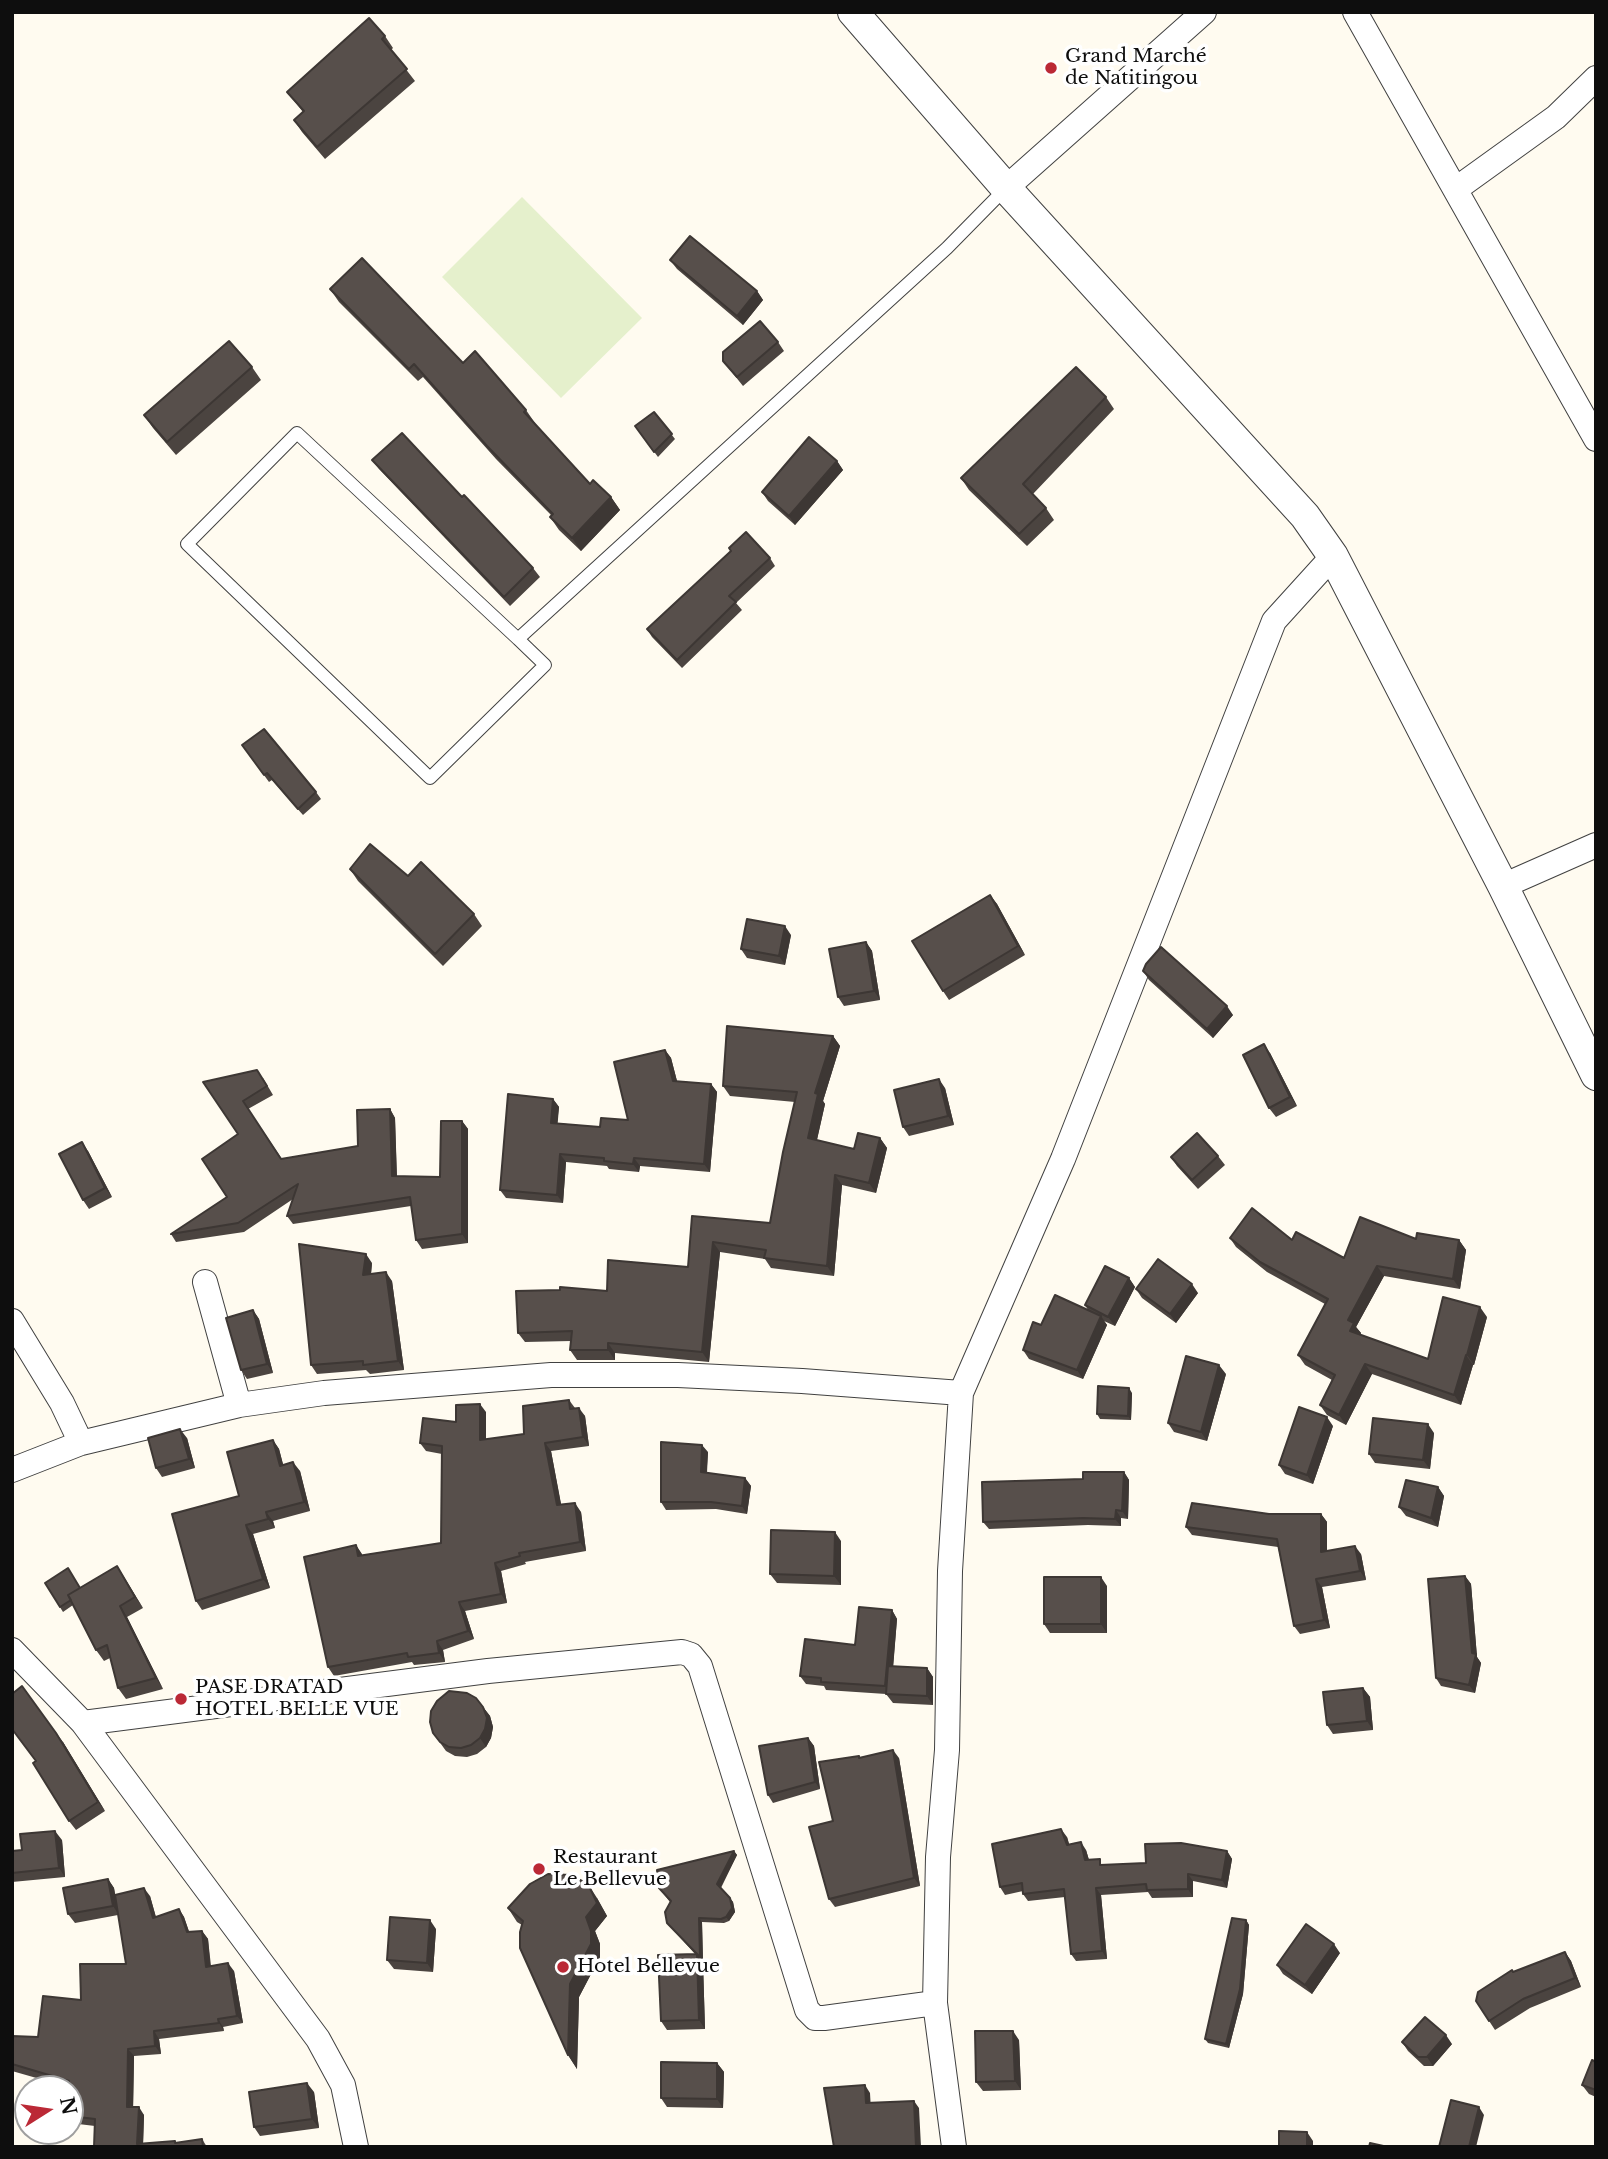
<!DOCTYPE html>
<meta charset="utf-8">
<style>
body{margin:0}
#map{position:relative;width:1608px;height:2159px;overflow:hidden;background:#fffbf0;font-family:"Libre Baskerville",serif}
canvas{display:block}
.frame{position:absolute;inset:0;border:14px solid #0e0e0e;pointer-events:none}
.north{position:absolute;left:14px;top:2075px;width:70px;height:70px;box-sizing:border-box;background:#fff;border:2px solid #9f9f9f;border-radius:50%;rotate:78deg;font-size:19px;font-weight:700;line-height:28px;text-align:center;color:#0e0e0e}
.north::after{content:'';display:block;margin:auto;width:24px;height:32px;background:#bb2936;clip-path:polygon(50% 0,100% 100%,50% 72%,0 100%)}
</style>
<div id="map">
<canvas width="1608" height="2159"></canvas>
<div class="frame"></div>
<div class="north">N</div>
</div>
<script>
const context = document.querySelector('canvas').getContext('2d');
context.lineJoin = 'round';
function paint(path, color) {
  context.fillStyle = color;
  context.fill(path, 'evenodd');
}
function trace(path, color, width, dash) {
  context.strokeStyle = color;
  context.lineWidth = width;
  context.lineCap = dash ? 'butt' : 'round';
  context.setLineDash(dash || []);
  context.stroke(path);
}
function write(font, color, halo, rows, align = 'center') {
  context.font = font + ' "Libre Baskerville",serif';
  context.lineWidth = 7;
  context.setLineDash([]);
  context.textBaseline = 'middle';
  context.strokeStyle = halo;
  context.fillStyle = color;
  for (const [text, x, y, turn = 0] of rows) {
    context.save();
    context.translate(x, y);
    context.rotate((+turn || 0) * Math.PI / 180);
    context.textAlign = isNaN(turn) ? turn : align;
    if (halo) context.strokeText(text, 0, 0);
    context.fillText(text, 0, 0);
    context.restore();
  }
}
const pitch = new Path2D(`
 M522,197L642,318L561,398L442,277Z`);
const service = new Path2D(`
 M518,639L545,665L430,778L187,544L297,433L518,639L947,248L1006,188`);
const minor = new Path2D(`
 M1355,12L1596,439
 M1006,188L1204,12
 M1456,189L1556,117L1596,78
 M1503,886L1596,845
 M205,1282L239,1405
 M12,1321L62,1403L81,1443L12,1470
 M81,1443L239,1405L324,1393L551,1375H678L802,1381L961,1393
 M12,1650L83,1723L318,2039L343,2085L356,2147
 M83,1723L488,1671L682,1652L691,1655L700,1666L807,2010L815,2018H824L935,2003
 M954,2147L935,2003L938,1857L947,1750L950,1571L961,1393L1063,1159L1274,621L1333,556`);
const tertiary = new Path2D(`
 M853,12L1006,188L1305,516L1333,556L1503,886L1596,1075`);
const wall = new Path2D(`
 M385,36L393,48L391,50L415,81L325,159L302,132L294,120L303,112L287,92Z
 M670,260L757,291L763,300L743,325L677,269Z
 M330,289L463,363L526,410L535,423L534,424L590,484L611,497L620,510L581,551L559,530L550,517L551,515L496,459L423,377L418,381L339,302Z
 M778,342L784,351L743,386L723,361Z
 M252,367L261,380L176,455L153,428L144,415Z
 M1106,397L1114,409L1033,494L1046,508L1054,520L1027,546L969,490L961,478Z
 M654,412L675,439L658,457L635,426Z
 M372,460L462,497L533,568L540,577L510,606L379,469Z
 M837,461L843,470L795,525L768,501L762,492Z
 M770,558L775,566L736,603L742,610L682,668L652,637L647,629Z
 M242,745L316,792L321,799L303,815L272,780L269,782Z
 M350,869L408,876L474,914L482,926L443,966L358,881Z
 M990,895L997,904L1025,955L949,1000L943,991Z
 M791,935L785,965L747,958L741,949Z
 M866,942L872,951L880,1000L844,1006L838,997Z
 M1143,971L1233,1015L1213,1038L1149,980Z
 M833,1036L840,1046L823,1101L825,1104L817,1140L854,1149L880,1138L887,1148L876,1193L842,1185L834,1276L771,1268L765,1259L720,1252L709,1362L615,1353V1360H577L570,1350L571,1341L525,1342L518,1333L607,1291L688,1267L692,1216L770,1223L795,1102L730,1096L723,1086Z
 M665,1050L671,1058L677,1081L711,1084L717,1092L710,1172L640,1166L639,1172L609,1169L607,1166L566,1162L563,1203L506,1198L500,1190L553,1099L559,1107L557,1123L600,1127L628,1120Z
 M1270,1053L1297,1106L1276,1117L1269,1108Z
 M263,1078L273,1095L248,1109L282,1159L358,1146L390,1109L395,1118L397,1176L440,1177L462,1121L468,1129V1243L422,1249L416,1240L411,1206L293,1224L287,1216L293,1199L244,1232L176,1242L171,1234L227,1197L238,1134L203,1082Z
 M945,1088L954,1125L909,1136L903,1127Z
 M88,1151L112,1197L89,1209L83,1200Z
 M1218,1156L1225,1165L1198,1189L1177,1166L1171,1157Z
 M1230,1238L1292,1240L1344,1258L1416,1239L1459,1240L1466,1250L1460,1289L1384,1276L1356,1327L1361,1333L1360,1335L1428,1359L1487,1317L1474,1365H1473L1461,1405L1372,1374L1346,1425L1327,1415L1320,1405L1332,1380L1305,1365L1298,1355L1325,1304L1267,1272L1236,1247Z
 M372,1263L371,1274L392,1281L404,1370L370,1374L366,1370L317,1374L311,1365Z
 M1129,1278L1135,1287L1115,1326L1104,1321L1107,1325L1083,1379L1029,1359L1023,1350L1088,1310L1085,1305Z
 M1136,1289L1198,1293L1176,1323L1142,1298Z
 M253,1310L259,1319L273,1373L247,1379L241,1370Z
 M1226,1374L1207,1441L1174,1432L1168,1423Z
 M1132,1393L1131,1420L1100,1419L1097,1414Z
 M569,1400L575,1408L585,1416L589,1446L551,1451L561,1505L581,1512L586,1551L525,1562L526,1564L501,1571L507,1603L465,1611L474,1639L443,1650L445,1662L414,1665L412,1662L334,1676L328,1667L356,1545L362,1555L441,1543L442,1454L426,1451L420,1443L456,1422L486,1412V1439L524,1434Z
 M1333,1426L1313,1484L1285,1474L1279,1465Z
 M1434,1433L1430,1469L1375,1463L1369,1454Z
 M187,1438L195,1468L162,1477L156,1468Z
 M273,1440L279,1449L283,1465L300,1471L310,1511L273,1521L275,1528L253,1534L270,1588L202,1610L196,1601L239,1496Z
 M708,1452L707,1473L745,1478L751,1486L747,1514L716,1509L666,1510L661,1502Z
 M1124,1472L1129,1480L1128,1519L1121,1518V1526L1088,1525L989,1529L983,1522L1083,1479Z
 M1438,1487L1444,1496L1438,1527L1406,1516L1399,1507Z
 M1269,1514H1321L1327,1522V1551L1361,1554L1366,1580L1322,1587L1330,1628L1300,1634L1294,1626L1278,1547L1192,1535L1186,1527Z
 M841,1541V1585L777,1583L770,1574Z
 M117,1566L143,1608L127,1617L163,1689L126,1699L118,1688L110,1658L104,1661L96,1650L73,1605L63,1612L45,1583L80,1588Z
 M1465,1576L1471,1584L1477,1657L1481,1663L1475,1693L1441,1686L1436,1678Z
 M1107,1586V1633H1050L1044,1624Z
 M892,1610L897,1619L893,1666L927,1668L933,1677V1705L893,1703L886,1694L826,1690L824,1686L806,1684L800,1676L855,1645Z
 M1363,1688L1370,1697L1373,1730L1333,1734L1327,1725Z
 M483,1707L490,1716L493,1727L491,1738L486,1747L477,1754L467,1757L455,1756L446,1751L433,1733Z
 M808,1738L814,1746L820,1789L773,1803L768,1795Z
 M63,1742L105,1811L76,1830L69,1821L36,1761Z
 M860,1758H899L920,1886L835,1907L829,1899L833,1821Z
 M1067,1837L1069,1845L1086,1850L1089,1860L1104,1865L1146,1863L1227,1851L1232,1859L1227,1888L1193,1881V1897L1152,1898L1148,1892L1101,1895L1107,1959L1076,1961L1071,1954L1065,1897L1028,1901L1023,1894V1891L1005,1895L1000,1887Z
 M62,1840L65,1877L12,1882V1851L22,1850Z
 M734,1851L737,1855L721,1888L733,1902L735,1912L729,1921L724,1923L702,1922L703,1962L701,1960L703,1963L705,2029L667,2030L661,2021L695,1954L667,1923L670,1902L659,1888Z
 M108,1879L114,1888L115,1895L150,1896L156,1917L179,1909L184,1917L189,1932L202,1931L208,1939L211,1966L234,1971L243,2023L223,2027L224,2031L159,2039L161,2054L134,2056L133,2107L144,2115L143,2143H176L202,2139L207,2147H94L95,2126L70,2123V2089L68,2087L12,2071V2036L38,2037L126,1964L118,1915L75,1923L68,1914Z
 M597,1898L607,1916L595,1931L600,1944V1957L579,1997L577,2069L568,2055L522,1925L517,1922L508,1908Z
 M1246,1920L1249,1925L1243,1994L1229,2048L1208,2043L1205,2039Z
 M436,1929L433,1972L394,1969L387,1960Z
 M1565,1952L1571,1961L1581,1987L1530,2008L1495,2030L1476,2001L1513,1972Z
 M1340,1953L1312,1994L1283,1974L1277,1965Z
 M1019,2040L1021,2090L983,2091L976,2082Z
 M1402,2042L1452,2044L1433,2066H1424L1408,2051Z
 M1596,2062V2097L1589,2094L1582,2085Z
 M717,2063L724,2072L723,2108L667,2107L661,2098Z
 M314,2092L319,2128L260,2136L254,2127Z`);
const shadedWall = new Path2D(`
 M757,291L763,300L743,325L737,316Z
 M837,461L843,470L795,525L789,516Z
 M611,497L620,510L581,551L572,538Z
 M990,895L997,904L1025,955L1018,946Z
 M785,926L791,935L785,965L779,956Z
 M866,942L872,951L880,1000L874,991Z
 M1227,1006L1233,1015L1213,1038L1207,1029Z
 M833,1036L840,1046L823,1101L825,1104L815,1148L808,1138L815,1093Z
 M1264,1044L1270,1053L1297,1106L1290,1097Z
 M665,1050L671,1058L679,1089L673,1081Z
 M939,1079L945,1088L954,1125L948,1116Z
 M711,1084L717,1092L710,1172L704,1164Z
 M553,1099L559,1107L557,1131L551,1123Z
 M390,1109L395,1118L397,1185L392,1176Z
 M462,1121L468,1129V1243L462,1234Z
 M880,1138L887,1148L876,1193L869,1183Z
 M82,1142L88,1151L112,1197L105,1188Z
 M560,1154L566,1162L563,1203L557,1195Z
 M634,1158L640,1166L639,1172L633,1164Z
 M835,1175L842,1185L834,1276L827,1266Z
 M1459,1240L1466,1250L1460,1289L1453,1279Z
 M713,1242L720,1252L709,1362L702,1352Z
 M366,1254L372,1263L370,1284L363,1275Z
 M1377,1266L1384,1276L1356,1327L1361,1333L1357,1341L1350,1331L1348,1320Z
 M386,1272L392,1281L404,1370L398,1361Z
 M1129,1278L1135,1287L1115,1326L1108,1317Z
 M1192,1284L1198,1293L1176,1323L1170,1314Z
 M1480,1307L1487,1317L1474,1365L1467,1355Z
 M253,1310L259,1319L273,1373L267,1364Z
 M1101,1316L1107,1325L1083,1379L1077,1370Z
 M608,1343L615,1353V1360L608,1350Z
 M1466,1355L1473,1365L1461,1405L1454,1395Z
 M1365,1364L1372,1374L1346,1425L1339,1415Z
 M1219,1365L1226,1374L1207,1441L1201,1432Z
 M1129,1388L1132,1393L1131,1420L1128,1416Z
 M480,1404L486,1412V1448L480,1440Z
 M579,1408L585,1416L589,1446L583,1437Z
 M1327,1417L1333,1426L1313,1484L1307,1475Z
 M1428,1424L1434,1433L1430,1469L1423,1460Z
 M180,1429L187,1438L195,1468L189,1459Z
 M273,1440L279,1449L286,1475L280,1466Z
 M545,1443L551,1451L563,1514L557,1505Z
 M702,1445L708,1452L706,1480L701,1472Z
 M293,1462L300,1471L310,1511L304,1502Z
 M1124,1472L1129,1480L1128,1519L1122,1511Z
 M745,1478L751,1486L747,1514L742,1506Z
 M1438,1487L1444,1496L1438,1527L1431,1518Z
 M575,1503L581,1512L586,1551L580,1542Z
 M1116,1510L1121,1518V1526L1115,1519Z
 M266,1512L273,1521L275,1528L268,1519Z
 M1321,1514L1327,1522V1561L1321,1552Z
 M246,1525L253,1534L270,1588L263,1579Z
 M835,1532L841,1541V1585L834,1576Z
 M356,1545L362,1554L364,1564L358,1556Z
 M1355,1546L1361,1554L1366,1580L1360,1571Z
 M495,1563L501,1571L507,1603L501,1594Z
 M117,1566L124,1577L143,1608L135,1597Z
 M1465,1576L1471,1584L1477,1657L1481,1663L1475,1693L1469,1685L1472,1653Z
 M1101,1577L1107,1586V1633L1101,1624Z
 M1316,1579L1322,1587L1330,1628L1324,1620Z
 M459,1602L465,1611L474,1639L468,1631Z
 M120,1606L127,1617L163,1689L156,1678Z
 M892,1610L897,1619L891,1694L885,1686Z
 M437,1641L443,1650L445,1662L439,1653Z
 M927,1668L933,1677V1705L927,1696Z
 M1363,1688L1370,1697L1373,1730L1367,1721Z
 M483,1707L490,1716L493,1727L491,1738L486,1747L480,1738Z
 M56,1733L63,1742L105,1811L98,1802Z
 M808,1738L814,1746L820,1789L815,1782Z
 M893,1750L899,1758L920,1886L914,1878Z
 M1061,1829L1067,1837L1072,1853L1067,1845Z
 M55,1831L62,1840L65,1877L59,1868Z
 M1081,1842L1086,1850L1091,1867L1085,1860Z
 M734,1851L737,1855L720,1888L717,1884Z
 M1227,1851L1232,1859L1227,1888L1222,1880Z
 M1188,1874L1193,1881V1897L1188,1889Z
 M108,1879L114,1888L119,1915L113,1906Z
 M588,1884L597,1898L607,1916L595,1931L600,1944V1957L579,1997L577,2069L568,2055L570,1984L586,1917Z
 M144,1888L150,1896L158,1925L153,1918Z
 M1096,1888L1101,1895L1107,1959L1102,1951Z
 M730,1898L733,1902L735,1912L729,1921L726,1917Z
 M179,1909L184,1917L192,1940L187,1932Z
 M699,1918L702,1922L703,1962L700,1957Z
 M430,1920L436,1929L433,1972L427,1963Z
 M1246,1920L1249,1925L1243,1994L1229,2048L1226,2044Z
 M202,1931L208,1939L211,1975L206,1967Z
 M1334,1944L1340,1953L1312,1994L1305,1985Z
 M1565,1952L1571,1961L1581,1987L1575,1978Z
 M697,1954L703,1963L705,2029L699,2020Z
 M228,1963L234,1971L243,2023L237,2016Z
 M218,2019L223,2027L224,2031L219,2023Z
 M154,2031L159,2039L161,2054L155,2046Z
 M1013,2031L1019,2040L1021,2090L1015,2081Z
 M1446,2035L1452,2044L1433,2066L1427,2057Z
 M128,2049L134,2056L133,2114L127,2107Z
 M717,2063L724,2072L723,2108L717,2099Z
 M307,2083L314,2092L319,2128L312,2119Z
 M865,2085L870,2093L871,2111L866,2103Z
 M914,2101L919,2108L921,2147H916Z
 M139,2107L144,2115L143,2147L137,2144Z
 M1479,2107L1484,2115L1476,2147H1469Z
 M1307,2132L1313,2141V2147H1307Z`);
const building = new Path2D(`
 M369,18L385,36L382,39L407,69L317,147L294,120L304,111L287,92Z
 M690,236L757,291L737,316L670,260Z
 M362,258L463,363L475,351L526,410L524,412L590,484L593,480L611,497L572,538L550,517L553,514L487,446L414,364L409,369L330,289Z
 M760,321L778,342L737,377L723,361V352Z
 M229,341L252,367L167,442L144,415Z
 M1076,367L1106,397L1023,484L1046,508L1019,534L961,478Z
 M654,412L672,434L654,452L635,426Z
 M402,433L462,497L464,495L533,568L504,597L372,460Z
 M809,437L837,461L789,516L762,492Z
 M746,532L770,558L729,596L736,602L677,660L647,629L731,551L729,548Z
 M264,729L316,792L298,809L267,773L264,775L242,745Z
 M370,844L408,876L421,862L474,914L435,954L350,869Z
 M990,895L1018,946L943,991L912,941Z
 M747,919L785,926L779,956L741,949Z
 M866,942L874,991L838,997L829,949Z
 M1161,947L1227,1006L1207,1029L1143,971L1146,964Z
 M727,1026L833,1036L815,1093L818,1094L808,1138L854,1149L858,1133L880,1138L869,1183L835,1175L827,1266L764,1258L766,1250L713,1242L702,1352L608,1343V1350H570L572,1331L518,1333L516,1291L560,1290V1287L607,1291L608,1260L688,1267L692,1216L770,1223L783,1152L797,1092L723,1086Z
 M1264,1044L1290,1097L1269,1108L1243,1055Z
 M665,1050L673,1081L711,1084L704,1164L634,1158L633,1164L604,1161V1158L560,1154L557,1195L500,1190L508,1094L553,1099L551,1123L600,1127L601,1118L628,1120L614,1062Z
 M257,1070L267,1086L243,1101L281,1159L358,1146L357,1110L390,1109L392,1176L440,1177L441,1121H462V1234L416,1240L410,1197L287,1216L298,1184L238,1223L171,1234L227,1197L202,1159L238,1134L203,1082Z
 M939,1079L948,1116L903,1127L894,1090Z
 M1197,1133L1218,1156L1192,1180L1171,1157Z
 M82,1142L105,1188L83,1200L59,1154Z
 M1252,1208L1292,1240L1296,1232L1344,1258L1360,1217L1416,1239L1417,1233L1459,1240L1453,1279L1377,1266L1348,1320L1354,1323L1350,1331L1428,1359L1443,1297L1480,1307L1467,1355H1466L1454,1395L1365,1364L1339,1415L1320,1405L1335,1375L1298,1355L1328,1299L1260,1262L1230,1238Z
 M299,1244L366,1254L363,1275L386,1272L398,1361L363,1365V1361L311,1365Z
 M1158,1259L1192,1284L1170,1314L1136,1289Z
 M1105,1266L1129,1278L1108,1317L1085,1305Z
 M1055,1295L1101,1316L1077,1370L1023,1350L1033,1322L1041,1325Z
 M253,1310L267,1364L241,1370L226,1318Z
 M1186,1356L1219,1365L1201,1432L1168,1423Z
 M1098,1386L1129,1388L1128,1416L1097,1414Z
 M569,1400L570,1409L579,1408L583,1437L545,1443L557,1505L575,1503L580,1542L519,1553L520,1556L495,1563L501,1594L459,1602L468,1631L437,1641L439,1653L408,1657L407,1653L328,1667L304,1557L356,1545L358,1556L441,1543L442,1446L420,1443L423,1418L456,1422V1405L480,1404V1440L524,1434L523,1406Z
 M1299,1407L1327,1417L1307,1475L1279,1465Z
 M1373,1418L1428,1424L1423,1460L1369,1454Z
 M180,1429L189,1459L156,1468L148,1438Z
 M273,1440L280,1466L293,1462L304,1502L266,1512L268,1519L246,1525L263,1579L196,1601L172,1514L239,1496L227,1452Z
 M661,1442L702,1445L701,1472L745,1478L742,1506L711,1502H661Z
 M1083,1472H1124L1122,1511L1116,1510L1115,1519L1083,1518L983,1522L982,1482L1083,1479Z
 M1406,1480L1438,1487L1431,1518L1399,1507Z
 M1192,1503L1269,1514H1321V1552L1355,1546L1360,1571L1316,1579L1324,1620L1294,1626L1277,1539L1186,1527Z
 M771,1530L835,1532L834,1576L770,1574Z
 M117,1566L135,1597L120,1606L156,1678L118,1688L107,1645L96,1650L68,1595Z
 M68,1568L80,1588L68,1595L71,1600L60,1607L45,1583Z
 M1465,1576L1472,1653L1476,1654L1469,1685L1436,1678L1428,1579Z
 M1044,1577H1101V1624H1044Z
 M859,1607L892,1610L885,1686L821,1682V1678L800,1676L805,1639L855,1645Z
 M888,1666L927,1668V1696L886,1694Z
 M22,1686L56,1733L98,1802L69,1821L33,1763L36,1761L12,1729V1694Z
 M1363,1688L1367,1721L1327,1725L1323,1692Z
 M449,1691L467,1693L476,1698L483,1707L487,1718L485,1729L480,1738L471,1745L461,1748L449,1747L440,1742L433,1733L430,1722L431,1711L437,1701Z
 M808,1738L815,1782L768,1795L759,1746Z
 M893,1750L914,1878L829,1899L809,1827L833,1821L819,1762L859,1756V1758Z
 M1061,1829L1067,1845L1081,1842L1085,1860L1100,1859V1865L1146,1863L1145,1844L1181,1843L1227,1851L1222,1880L1188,1874V1889L1147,1890L1146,1884L1096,1888L1102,1951L1071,1954L1064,1889L1023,1894L1022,1883L1000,1887L992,1844Z
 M55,1831L59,1868L12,1873V1851L22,1850L20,1834Z
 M734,1851L717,1884L730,1898L732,1908L726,1917L721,1919L699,1918L700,1957L667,1923L665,1912L671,1901L659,1888L657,1870Z
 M548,1874L570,1875L588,1884L597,1903L586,1917L591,1931V1944L570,1984L568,2055L520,1948V1932L523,1921L508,1908L530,1884Z
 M108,1879L113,1906L68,1914L63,1888Z
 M144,1888L153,1918L179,1909L187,1932L202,1931L206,1967L228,1963L237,2016L218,2019L219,2023L154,2031L155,2046L128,2049L127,2107H139L137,2144L175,2141V2143L202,2139L203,2147H94L95,2119L70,2116V2089H68L69,2081L12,2064V2036L38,2037L43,1996L81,2000L80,1964H126L115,1895Z
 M390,1917L430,1920L427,1963L387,1960Z
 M1232,1918L1246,1920L1240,1989L1226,2044L1205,2039Z
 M1306,1924L1334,1944L1305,1985L1277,1965Z
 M1565,1952L1575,1978L1523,1999L1489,2021L1476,2001L1478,1992L1512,1970L1513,1972Z
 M697,1954L699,2020L661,2021L658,1955Z
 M1425,2017L1446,2035L1427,2057H1418L1402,2042Z
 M975,2031H1013L1015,2081L976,2082Z
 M1592,2060L1596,2062V2090L1582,2085Z
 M661,2062L717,2063V2099L661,2098Z
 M307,2083L312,2119L254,2127L249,2092Z
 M865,2085L866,2103L914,2101L916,2147H834L824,2088Z
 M1451,2100L1479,2107L1469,2147H1439Z
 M1279,2131L1307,2132V2147H1279Z
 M1370,2143L1388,2147H1369Z`);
const markers = [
 [1051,68,7,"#bb2936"],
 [181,1699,7,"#bb2936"],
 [539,1869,7,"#bb2936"],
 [563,1967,7,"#bb2936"]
];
const poiNames = [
 ["Grand Marché",1065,57],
 ["de Natitingou",1065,79],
 ["PASE DRATAD",195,1688],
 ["HOTEL BELLE VUE",195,1710],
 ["Restaurant",553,1858],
 ["Le Bellevue",553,1880],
 ["Hotel Bellevue",577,1967]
];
paint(pitch, '#e5f0cc');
trace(service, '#414141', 14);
trace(minor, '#414141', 26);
trace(tertiary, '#414141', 32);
trace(service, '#fff', 12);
trace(minor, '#fff', 24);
trace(tertiary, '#fff', 30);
paint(wall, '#4b4440');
paint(shadedWall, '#3d3734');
paint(building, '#574f4b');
trace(building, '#3d3734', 2);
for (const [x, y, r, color] of markers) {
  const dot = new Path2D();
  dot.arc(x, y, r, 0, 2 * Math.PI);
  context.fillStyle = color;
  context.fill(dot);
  trace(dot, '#fff', 2.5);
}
write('19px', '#0e0e0e', '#fff', poiNames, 'left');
</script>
